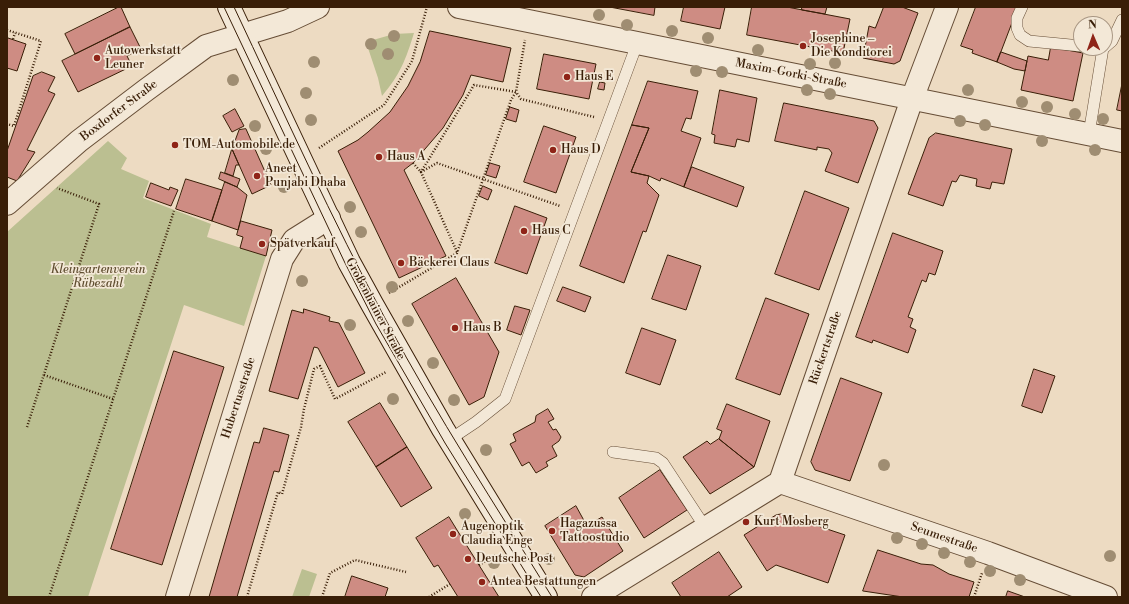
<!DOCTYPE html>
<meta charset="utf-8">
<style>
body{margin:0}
#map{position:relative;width:1129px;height:604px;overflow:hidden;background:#eddbc2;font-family:"Libre Bodoni",serif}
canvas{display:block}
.frame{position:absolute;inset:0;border:8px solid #391e07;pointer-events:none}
.north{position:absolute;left:1073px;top:16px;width:40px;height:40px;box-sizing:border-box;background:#f3e8d7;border:1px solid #a99784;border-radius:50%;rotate:358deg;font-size:11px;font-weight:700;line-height:16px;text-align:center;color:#391e07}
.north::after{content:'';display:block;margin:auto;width:14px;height:18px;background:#8f2418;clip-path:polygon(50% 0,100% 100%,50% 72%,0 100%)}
</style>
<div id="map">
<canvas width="1129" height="604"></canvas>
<div class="frame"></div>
<div class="north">N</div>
</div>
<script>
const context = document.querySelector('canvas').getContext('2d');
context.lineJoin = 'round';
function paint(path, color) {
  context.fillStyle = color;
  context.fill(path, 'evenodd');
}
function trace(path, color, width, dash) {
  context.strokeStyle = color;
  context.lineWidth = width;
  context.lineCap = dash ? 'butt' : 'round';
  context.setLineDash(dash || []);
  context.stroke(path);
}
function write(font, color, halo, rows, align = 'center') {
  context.font = font + ' "Libre Bodoni",serif';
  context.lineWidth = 3.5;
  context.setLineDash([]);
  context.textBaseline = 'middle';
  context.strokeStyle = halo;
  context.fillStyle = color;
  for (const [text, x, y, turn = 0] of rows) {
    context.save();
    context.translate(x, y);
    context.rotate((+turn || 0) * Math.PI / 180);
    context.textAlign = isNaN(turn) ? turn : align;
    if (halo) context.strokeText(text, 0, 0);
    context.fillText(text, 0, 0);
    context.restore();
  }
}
const green = new Path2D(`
 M414,33C406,59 400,75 382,96L378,78L366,42L394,34Z
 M108,141L127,158L121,169L149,181L143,198L211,224L207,237L266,256L244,326L184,305L88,597H7V232Z
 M302,569L317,574L309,597H292Z`);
const building = new Path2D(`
 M119,7H121L130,27L75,54L65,34Z
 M610,7H655L654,15Z
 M684,7H725L720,29L681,21Z
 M752,7H787L850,19L843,53L747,35Z
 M802,7H827L825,14L802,10Z
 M884,7H902L918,13L900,61L894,64L863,58L869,26L875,28Z
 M976,7H1018L997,62L972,53L973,50L961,46Z
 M130,27L141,49L127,56L132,66L78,92L62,61Z
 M430,31L511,48L503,82L471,75L463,95L443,128L413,163L404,170L446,256L399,278L338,151L358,140L368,132L390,112L408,86L420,62Z
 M8,38L26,44L17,71L7,68V42Z
 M1051,47L1083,53L1073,101L1021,90L1028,56L1048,60Z
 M1001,52L1027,61L1025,71L1014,69L997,62Z
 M544,54L596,64L589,99L537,89Z
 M42,72L55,77L48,91L55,94L27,150L35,152L17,181L7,177V151L33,76Z
 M648,81L698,91L691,119L686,118L681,131L701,138L684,187L661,178L660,181L649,176L631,172L649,128L632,125Z
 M600,82L605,83L604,90L598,89Z
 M1122,84V111L1117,110Z
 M720,90L757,98L749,142L737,139L735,147L714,143L715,135L712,134Z
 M784,103L874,121L878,128L858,183L825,171L832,153L829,149L817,147V150L775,141Z
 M510,107L519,110L516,122L506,119Z
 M235,109L244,126L232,132L223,116Z
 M632,125L649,128L631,172L649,176L647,183L659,195L646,232L643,231L624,283L580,266Z
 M544,126L576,137L556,193L524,182Z
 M246,129L271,185L252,194L232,149L239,130Z
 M936,133L1012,149L1004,184L992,182L990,189L976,186L977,179L960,175L956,182L952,181L943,206L908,194L929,138Z
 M232,149L239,165H236L233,176L225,173Z
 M490,163L500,166L496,178L486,175Z
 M692,167L744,187L737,207L684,187Z
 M221,172L240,179L237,187L219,179Z
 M186,179L222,190L212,221L176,209Z
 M225,182L237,187L247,195L238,230L212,221Z
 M151,183L169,190L170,187L178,190L171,206L146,197Z
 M483,186L492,190L488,200L479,196Z
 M805,191L849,208L819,290L775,274Z
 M515,206L547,218L527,274L495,263Z
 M241,221L272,230L266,256L240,248L243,237L237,235Z
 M893,233L943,251L935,275L929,273L926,282L922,280L908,317L913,319L910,327L916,330L908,353L873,340L872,343L856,337Z
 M668,255L701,266L686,310L652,299Z
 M456,278L499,352L484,397L469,405L412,304Z
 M563,287L591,297L585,312L557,301Z
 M766,298L809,314L780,395L736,379Z
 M515,306L530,310L521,335L507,330Z
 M304,309L330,317L329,321L339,323L365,373L338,387L318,348L314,347L298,399L269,391L292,310L303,313Z
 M642,328L676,340L660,385L626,373Z
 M174,351L224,367L162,565L111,549Z
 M1034,369L1055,376L1042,413L1022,406Z
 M841,378L882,393L850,481L815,470L811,462Z
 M380,403L407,447L376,467L348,422Z
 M727,404L770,421L754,467L719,439L722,431L717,429Z
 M548,409L554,419L548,422L553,430L556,429L561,437L559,441L552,446L557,456L546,462L548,466L536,473L529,462L522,466L510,444L516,441L513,434L535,422L536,416Z
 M264,428L289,435L279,472L274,471L237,597H209L254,442L259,443Z
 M719,439L754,467L710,494L683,457L707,441L710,444Z
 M407,447L432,488L401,507L376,467Z
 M660,470L687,510L644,538L619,498Z
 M576,506L587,526L602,517L623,551L584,577L575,575L545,526Z
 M782,514L845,535L828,583L776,565L767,571L744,535L776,515Z
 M449,517L457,530L499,597H458L438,565L434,567L416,538Z
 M878,550L921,564L933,565L949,574L974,582L969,597H903L863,591Z
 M719,552L742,587L727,597H681L672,583Z
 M352,576L388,588L385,597H345Z
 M1008,591L1025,597H1006Z`);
const path = new Path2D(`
 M7,30L41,41L14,126L7,124
 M13,39L15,33
 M319,148L384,105L412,61L427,7
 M413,163L421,172L437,163L560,206
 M457,252L421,172L474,85L516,92L521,99L594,117
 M389,293L457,253L511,100L516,92L525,40
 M44,375L113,399
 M27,427L99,204L57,188
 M479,565L496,555
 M49,597L174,211
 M247,597L278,492L282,494L301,427L304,409L314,369L320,366L335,399L386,372
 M322,597L330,573L355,560L406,572
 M429,597L450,584
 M974,597L982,573`);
const service = new Path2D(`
 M1022,7L1017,18V28L1020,35L1029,41L1081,46
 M1105,47L1112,41L1122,20
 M1089,134L1103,48
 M449,440L476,422L505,399L637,44
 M613,452L656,458L663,463L705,527`);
const minor = new Path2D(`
 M780,482L988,553L1106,597
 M593,597L780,482L912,99L947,7`);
const tertiary = new Path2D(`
 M459,7L1122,141
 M7,204L79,141L146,90L206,46L288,21L318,7
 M177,597L282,259L294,240L329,218`);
const secondary = new Path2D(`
 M229,7L349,262L372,304L443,429L546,597`);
const tram = new Path2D(`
 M224,7L345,263L376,324L445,443L541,597
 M234,7C284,113 332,220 387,322C437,416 496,506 552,597`);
const trees = [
 [599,15],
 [627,25],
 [672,31],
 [394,36],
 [708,38],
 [371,44],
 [758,50],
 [388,54],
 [314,62],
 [835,63],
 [810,64],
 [696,71],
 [722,72],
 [233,80],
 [807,90],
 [968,90],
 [306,93],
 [830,94],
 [1022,102],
 [1047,107],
 [1075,114],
 [1103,119],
 [311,120],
 [960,121],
 [985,125],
 [255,126],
 [1042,141],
 [266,149],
 [1095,150],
 [284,187],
 [350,207],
 [361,232],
 [302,281],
 [392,287],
 [408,321],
 [350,325],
 [433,363],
 [393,399],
 [454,400],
 [486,450],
 [884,465],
 [465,514],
 [897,538],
 [922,544],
 [944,553],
 [1110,556],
 [549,559],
 [970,562],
 [494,563],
 [990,571],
 [1020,580]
];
const markers = [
 [803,46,4,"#8f2418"],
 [97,58,4,"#8f2418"],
 [567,77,4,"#8f2418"],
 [175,145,4,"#8f2418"],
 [553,150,4,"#8f2418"],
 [379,157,4,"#8f2418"],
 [257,176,4,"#8f2418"],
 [524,231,4,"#8f2418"],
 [262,244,4,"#8f2418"],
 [401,263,4,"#8f2418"],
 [455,328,4,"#8f2418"],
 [746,522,4,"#8f2418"],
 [552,531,4,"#8f2418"],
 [453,534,4,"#8f2418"],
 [468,559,4,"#8f2418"],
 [482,582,4,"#8f2418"]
];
const poiNames = [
 ["Josephine –",811,39],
 ["Die Konditorei",811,53],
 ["Autowerkstatt",105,51],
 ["Leuner",105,65],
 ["Haus E",575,77],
 ["TOM-Automobile.de",183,145],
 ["Haus D",561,150],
 ["Haus A",387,157],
 ["Aneet",265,169],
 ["Punjabi Dhaba",265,183],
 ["Haus C",532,231],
 ["Spätverkauf",270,244],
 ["Bäckerei Claus",409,263],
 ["Haus B",463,328],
 ["Kurt Mosberg",754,522],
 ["Hagazussa",560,524],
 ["Tattoostudio",560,538],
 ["Augenoptik",461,527],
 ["Claudia Enge",461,541],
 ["Deutsche Post",476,559],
 ["Antea Bestattungen",490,582]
];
const streetNames = [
 ["Maxim-Gorki-Straße",791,74,11],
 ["Boxdorfer Straße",119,111,-37],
 ["Großenhainer Straße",375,309,62],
 ["Rückertstraße",826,348,-71],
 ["Hubertusstraße",239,398,-72],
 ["Seumestraße",944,538,19]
];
const parkNames = [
 ["Kleingartenverein",98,270],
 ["Rübezahl",98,284]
];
paint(green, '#bbbf91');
paint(building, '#ce8c83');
trace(building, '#391e07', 1);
trace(service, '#664d36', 12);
trace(minor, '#664d36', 24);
trace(tertiary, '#664d36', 24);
trace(secondary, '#391e07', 24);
trace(path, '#391e07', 2.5, [1, 2]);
trace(service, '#f3e8d7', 11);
trace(minor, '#f3e8d7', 22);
trace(tertiary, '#f3e8d7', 22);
trace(secondary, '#f3e8d7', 22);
trace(tram, '#391e07', 1);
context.fillStyle = '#9f8d72';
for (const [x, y] of trees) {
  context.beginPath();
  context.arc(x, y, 6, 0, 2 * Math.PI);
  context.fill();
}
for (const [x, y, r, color] of markers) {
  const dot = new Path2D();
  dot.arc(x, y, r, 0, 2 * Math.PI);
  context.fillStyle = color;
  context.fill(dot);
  trace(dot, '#f3e8d7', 1.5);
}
write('12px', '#391e07', '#f3e8d7', poiNames, 'left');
write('12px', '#391e07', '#f3e8d7', streetNames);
write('italic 12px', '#604e30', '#f3e8d7', parkNames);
</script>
